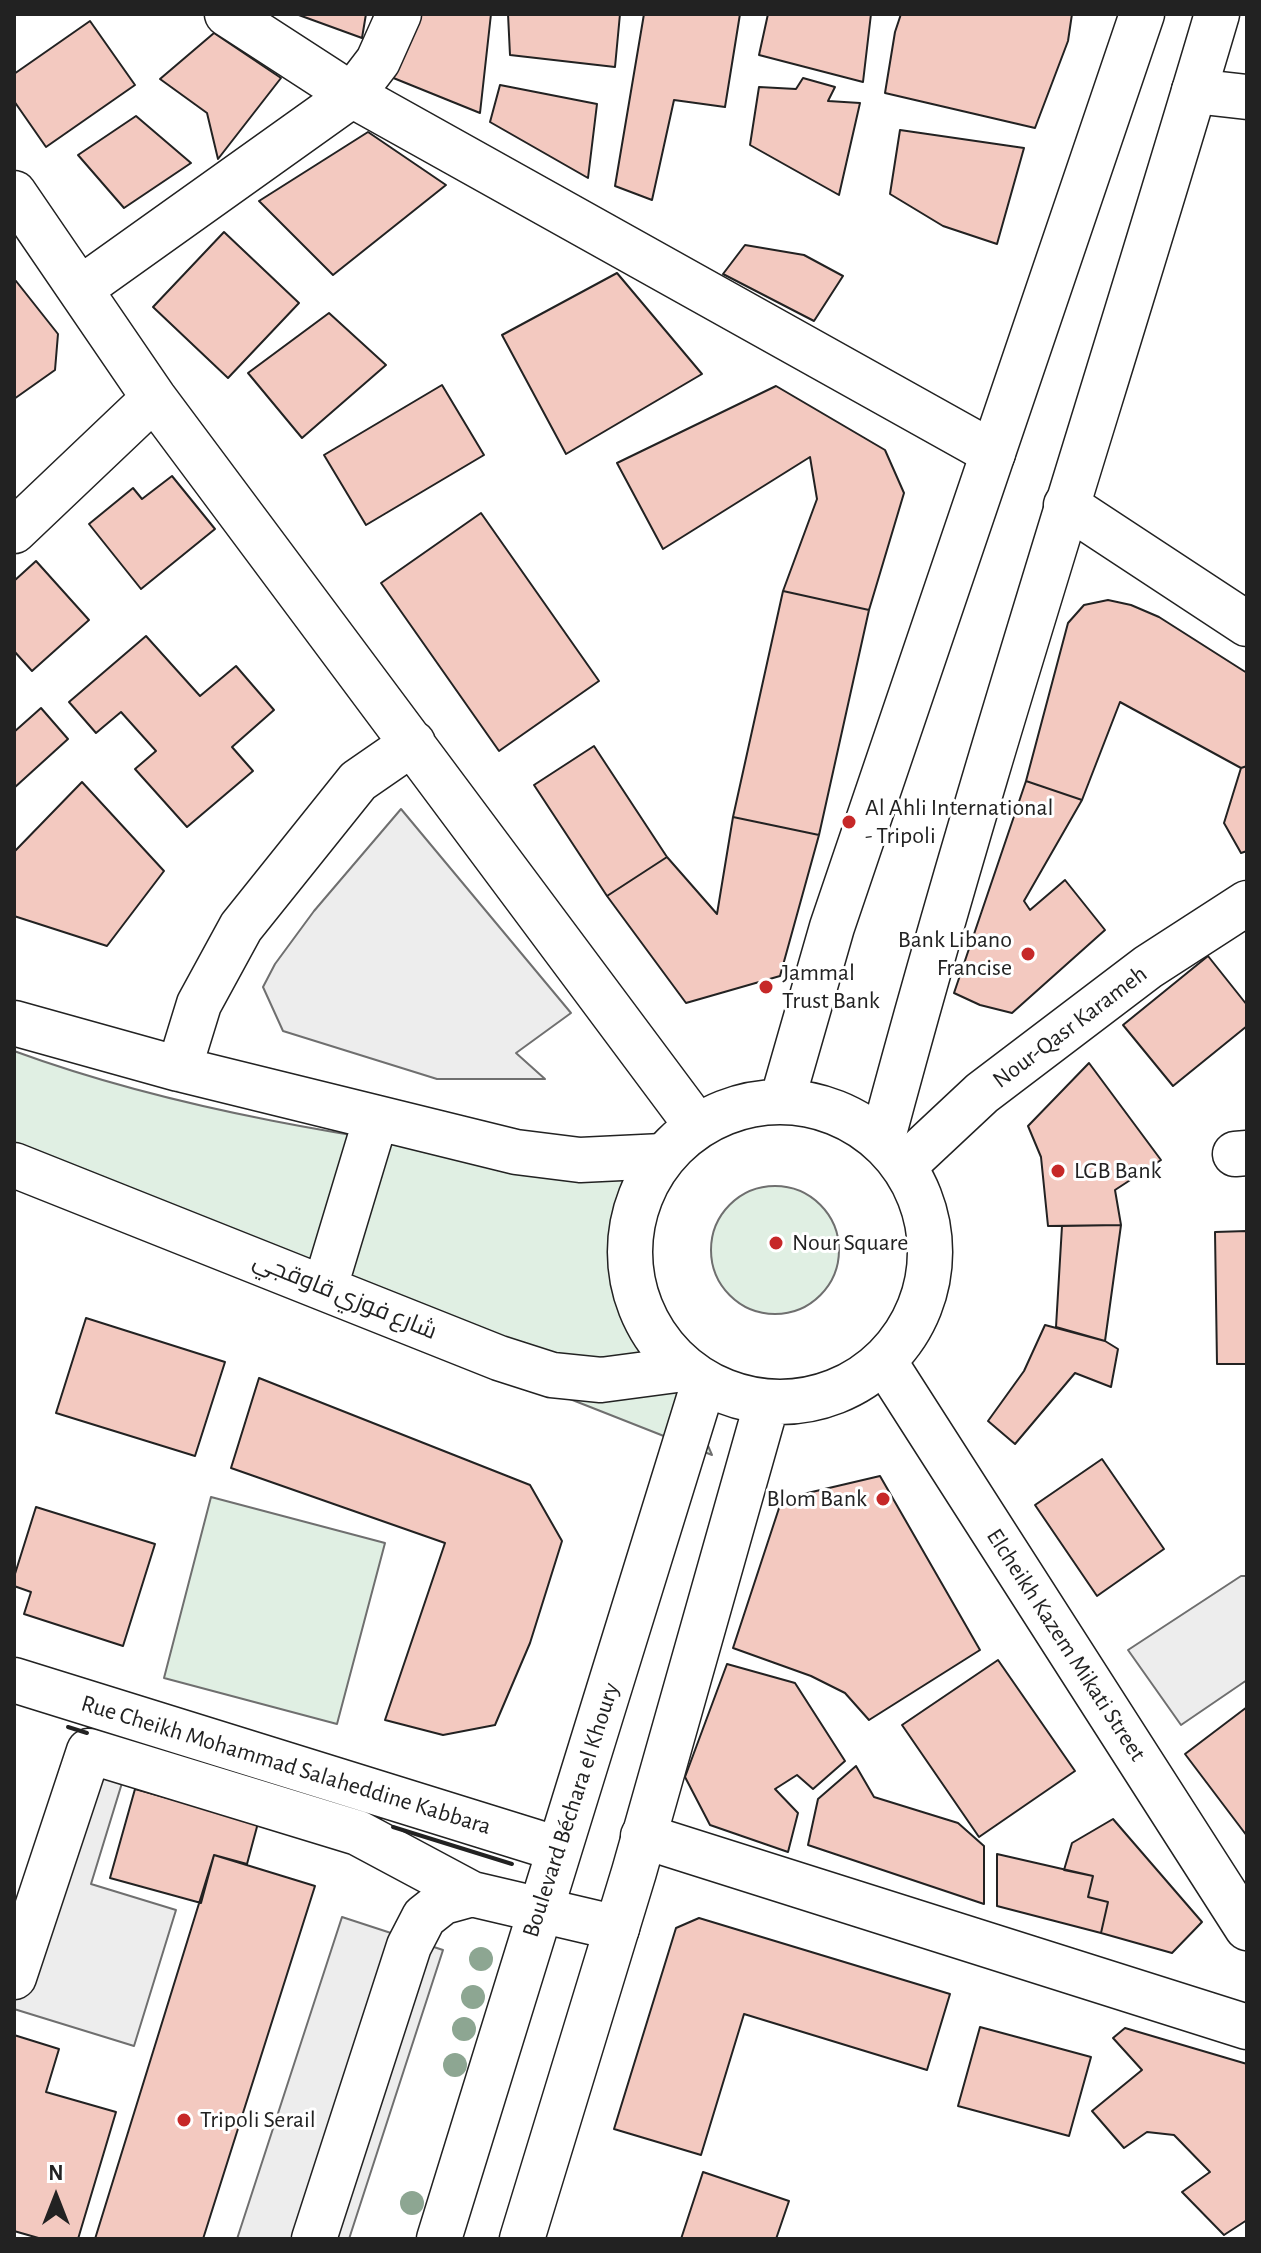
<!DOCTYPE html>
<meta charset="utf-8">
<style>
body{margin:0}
#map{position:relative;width:1261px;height:2253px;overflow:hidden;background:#fff;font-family:"Alegreya Sans",sans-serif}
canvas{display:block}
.frame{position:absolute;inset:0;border:16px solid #222;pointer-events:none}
.north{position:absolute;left:16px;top:2157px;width:80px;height:80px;-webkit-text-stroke:6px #fff;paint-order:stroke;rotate:0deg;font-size:22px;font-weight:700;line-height:32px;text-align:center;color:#222}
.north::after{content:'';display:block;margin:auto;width:28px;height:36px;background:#222;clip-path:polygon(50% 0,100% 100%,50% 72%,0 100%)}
</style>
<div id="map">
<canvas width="1261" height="2253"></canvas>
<div class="frame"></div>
<div class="north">N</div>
</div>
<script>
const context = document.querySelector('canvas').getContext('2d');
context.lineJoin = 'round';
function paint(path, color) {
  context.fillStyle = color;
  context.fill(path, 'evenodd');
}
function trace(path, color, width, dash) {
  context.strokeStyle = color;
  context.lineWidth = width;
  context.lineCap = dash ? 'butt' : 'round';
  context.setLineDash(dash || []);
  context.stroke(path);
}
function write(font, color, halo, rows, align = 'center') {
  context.font = font + ' "Alegreya Sans",Cairo,sans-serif';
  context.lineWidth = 6;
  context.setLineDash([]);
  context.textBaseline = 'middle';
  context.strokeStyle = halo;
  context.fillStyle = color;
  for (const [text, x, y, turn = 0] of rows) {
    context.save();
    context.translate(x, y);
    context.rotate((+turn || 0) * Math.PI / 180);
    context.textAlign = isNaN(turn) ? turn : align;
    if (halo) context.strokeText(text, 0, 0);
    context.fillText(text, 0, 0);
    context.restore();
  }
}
const green = new Path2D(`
 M14,1051C213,1124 426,1146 634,1177L639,1260L666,1349L712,1455L14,1180Z
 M711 1250a64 64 0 1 1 128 0a64 64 0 1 1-128 0Z
 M211,1497L385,1543L337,1724L164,1678Z`);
const parking = new Path2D(`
 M401,809L571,1013L516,1053L545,1079H437L283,1031L263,987L275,964L314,911Z
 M1241,1576H1247V1680L1181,1725L1128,1650Z
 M61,1765L122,1783L91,1884L176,1910L134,2046L14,2009V1917Z
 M342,1917L443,1950L349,2239H237Z`);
const building = new Path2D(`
 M296,14H366L362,38Z
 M412,14H491L480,113L386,75Z
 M508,14H620L615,67L510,55Z
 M644,14H740L725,107L674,100L652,200L615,186Z
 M768,14H871L863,82L759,55Z
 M901,14H1072L1068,41L1035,128L885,93L895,32Z
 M90,21L135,85L46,147L14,101V74Z
 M214,33L281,78L218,159L207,113L160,79Z
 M803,78L835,87L828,101L860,103L839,195L750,145L759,87L796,89Z
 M500,85L597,104L588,178L490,122Z
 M136,116L191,163L124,208L78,155Z
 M900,130L1024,148L997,244L943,226L890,194Z
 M368,132L446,185L333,275L259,201Z
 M224,232L299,303L228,378L153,307Z
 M745,245L804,255L843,276L814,321L723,274Z
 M617,273L702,374L566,454L502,335Z
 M16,281L58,334L55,370L14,399V283Z
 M329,313L386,365L302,438L248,373Z
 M442,385L484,455L366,525L324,455Z
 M776,386L885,450L904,493L869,610L783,591L817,499L810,457L663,549L617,463Z
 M172,476L215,529L141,589L89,524L133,488L142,499Z
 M481,513L599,681L499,751L381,583Z
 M36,561L89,620L32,671L14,651V581Z
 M783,591L869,610L819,835L733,817Z
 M1108,600L1131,605L1159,617L1247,673V766L1241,768L1120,702L1082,800L1026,781L1068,623L1084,605Z
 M146,636L200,696L236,666L274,710L232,747L253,771L187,827L135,769L156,751L121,712L96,733L69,702Z
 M41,708L68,739L14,788V732Z
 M594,746L667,857L607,896L534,785Z
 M1247,766V851L1241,853L1224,823L1241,768Z
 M1026,781L1082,800L1024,901L1030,910L1065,880L1105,930L1012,1013L980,1005L954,993Z
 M82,782L164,871L107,946L14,916V852Z
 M733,817L819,835L780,976L686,1003L607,896L667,857L717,914Z
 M1208,956L1247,1005V1026L1173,1086L1123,1025Z
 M1089,1063L1161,1160L1115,1190L1121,1225L1048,1226L1041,1157L1028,1126Z
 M1121,1225L1105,1341L1056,1327L1062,1226Z
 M1247,1231V1364H1217L1215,1232Z
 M86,1318L225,1362L195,1456L56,1413Z
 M1045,1325L1105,1341L1118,1349L1111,1387L1075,1373L1015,1444L988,1421L1024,1371Z
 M259,1378L530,1485L562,1541L530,1643L495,1725L443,1735L385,1720L445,1543L231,1468Z
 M1102,1459L1164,1549L1097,1596L1035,1505Z
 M880,1476L980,1650L869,1720L845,1693L811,1676L733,1648L782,1499Z
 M36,1507L155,1544L123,1646L24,1614L31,1592L14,1586V1577Z
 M998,1660L1075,1771L979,1837L902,1725Z
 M727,1664L795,1683L845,1761L813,1789L797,1775L775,1789L798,1813L788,1852L710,1825L685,1777Z
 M1247,1707V1836L1185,1754Z
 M856,1766L874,1797L958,1823L984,1846V1904L808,1845L818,1799Z
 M135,1789L258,1823L247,1864L214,1855L201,1903L110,1878Z
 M1113,1819L1202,1922L1172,1953L1101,1933L1108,1902L1088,1897L1093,1876L1064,1870L1072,1843Z
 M997,1854L1093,1876L1088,1897L1108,1902L1101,1933L997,1906Z
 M214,1855L315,1886L203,2239H95Z
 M699,1918L950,1994L927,2070L744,2014L701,2155L614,2129L676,1928Z
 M980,2027L1091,2057L1069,2136L958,2106Z
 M1125,2028L1247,2064V2220L1224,2235L1182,2192L1210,2172L1174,2135L1147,2132L1124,2148L1092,2111L1142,2070L1113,2038Z
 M14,2035L59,2049L46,2092L116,2112L78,2239H42L14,2231Z
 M703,2172L789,2201L776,2239H681Z`);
const minor = new Path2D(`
 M227,14L352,95L993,453
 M1194,91L1247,97
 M14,193L154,398L697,1126
 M80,289L352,95L378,61L399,14
 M1066,505L1247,624
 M14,531L154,398
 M14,1023L179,1069L516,1152L580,1160L663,1156
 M179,1069L199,1004L241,927L358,781L413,743
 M1235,1154L1247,1153
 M14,1165L499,1358L552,1375L601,1380L684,1369
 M904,1166L982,1093L1148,967L1247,903
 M325,1287L376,1118
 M884,1361L1247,1928
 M14,1680L558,1849
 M643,1836L1247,2027
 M14,1977L89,1751L358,1833L472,1894
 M314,2239L409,1946L424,1917L443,1902L472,1894L617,1928`);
const highway = new Path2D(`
 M782,1101L832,927L1142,14
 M630 1252a150 150 0 1 1 300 0a150 150 0 1 1-300 0Z
 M882,1141C983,762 1106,390 1217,14
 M439,2239C525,1953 617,1668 704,1382
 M522,2239L634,1872L767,1402`);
const wall = new Path2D(`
 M68,1727L87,1733
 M393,1827L512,1864`);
const trees = [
 [481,1959],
 [473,1997],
 [464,2029],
 [455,2065],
 [412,2203]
];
const markers = [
 [849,822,8,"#c62828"],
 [1028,954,8,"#c62828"],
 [766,987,8,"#c62828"],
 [1058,1171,8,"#c62828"],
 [776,1243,8,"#c62828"],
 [883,1499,8,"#c62828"],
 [184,2120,8,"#c62828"]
];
const poiNames = [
 ["Al Ahli International",865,808],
 ["- Tripoli",865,836],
 ["Bank Libano",1012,940,"right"],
 ["Francise",1012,968,"right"],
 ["Jammal",782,973],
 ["Trust Bank",782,1001],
 ["LGB Bank",1074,1171],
 ["Nour Square",792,1243],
 ["Blom Bank",867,1499,"right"],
 ["Tripoli Serail",200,2120]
];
const streetNames = [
 ["Nour-Qasr Karameh",1070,1027,-37],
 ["شارع فوزي قاوقجي",345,1296,22],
 ["Elcheikh Kazem Mikati Street",1066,1645,57],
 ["Rue Cheikh Mohammad Salaheddine Kabbara",286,1765,17],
 ["Boulevard Béchara el Khoury",571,1810,-72]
];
paint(green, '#e0efe3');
trace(green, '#6f6f6f', 2);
paint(parking, '#ededed');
trace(parking, '#6f6f6f', 2);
paint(building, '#f3c9c0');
trace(building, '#222', 2);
trace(minor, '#222', 47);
trace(highway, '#222', 47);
trace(minor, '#fff', 44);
trace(highway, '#fff', 44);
trace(wall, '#222', 4);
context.fillStyle = '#8da692';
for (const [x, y] of trees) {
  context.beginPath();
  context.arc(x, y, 12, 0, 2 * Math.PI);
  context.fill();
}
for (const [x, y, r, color] of markers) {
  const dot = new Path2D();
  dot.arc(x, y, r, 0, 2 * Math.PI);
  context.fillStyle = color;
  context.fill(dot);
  trace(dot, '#fff', 3);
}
write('24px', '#222', '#fff', poiNames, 'left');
write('24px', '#222', '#fff', streetNames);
</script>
